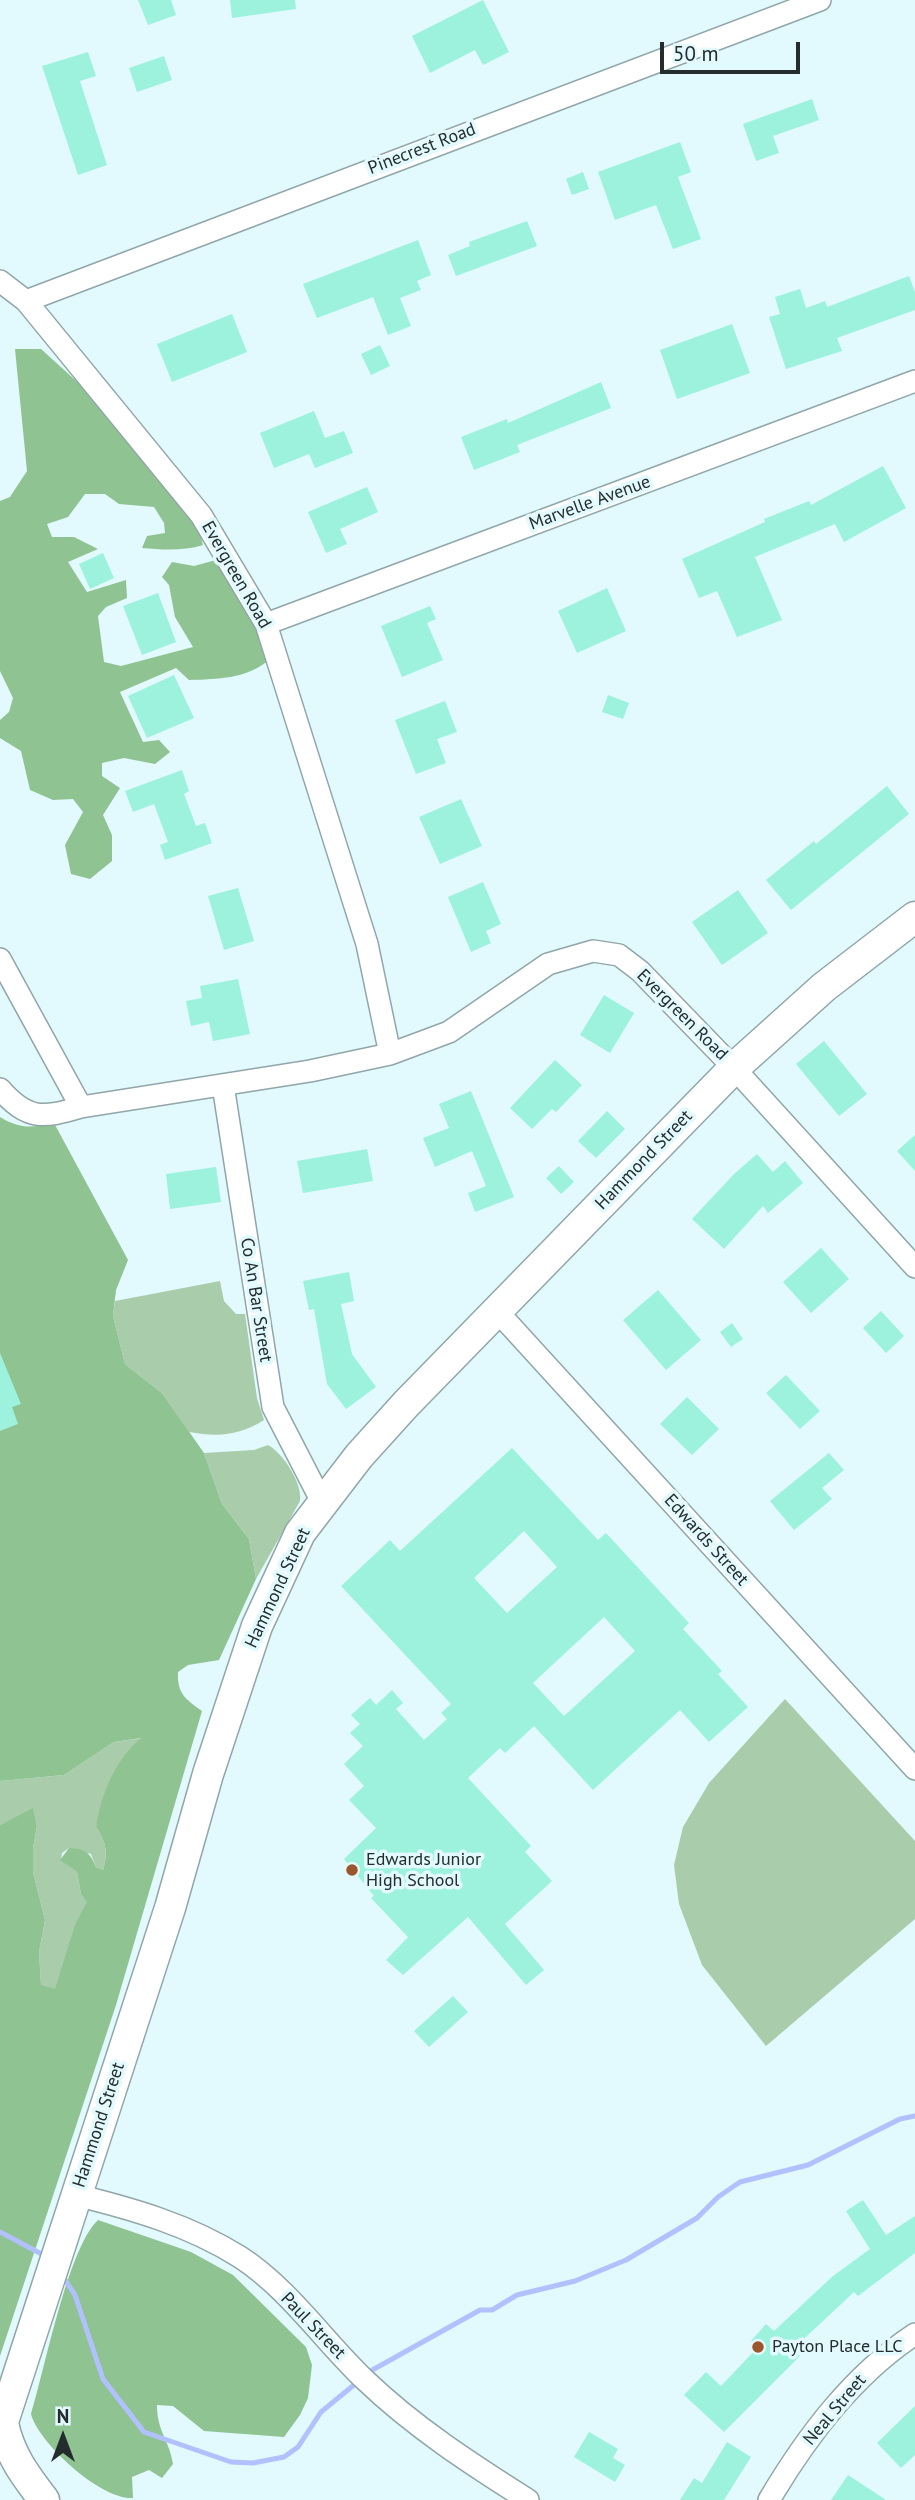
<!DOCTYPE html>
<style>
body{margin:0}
#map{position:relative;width:915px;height:2500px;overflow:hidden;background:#e2f9fd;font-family:"PT Sans",sans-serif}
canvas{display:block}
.north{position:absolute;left:28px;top:2402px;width:70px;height:70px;-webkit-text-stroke:5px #e2f9fd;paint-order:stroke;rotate:0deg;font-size:19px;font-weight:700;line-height:28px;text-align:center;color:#242c2e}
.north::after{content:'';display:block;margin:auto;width:24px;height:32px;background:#242c2e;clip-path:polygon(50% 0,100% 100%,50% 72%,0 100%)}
.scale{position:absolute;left:660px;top:42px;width:140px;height:32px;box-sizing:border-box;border:4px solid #242c2e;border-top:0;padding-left:9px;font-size:21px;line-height:24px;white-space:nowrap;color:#242c2e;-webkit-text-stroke:5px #e2f9fd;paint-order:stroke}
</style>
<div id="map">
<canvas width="915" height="2500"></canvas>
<div class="north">N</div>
<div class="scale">50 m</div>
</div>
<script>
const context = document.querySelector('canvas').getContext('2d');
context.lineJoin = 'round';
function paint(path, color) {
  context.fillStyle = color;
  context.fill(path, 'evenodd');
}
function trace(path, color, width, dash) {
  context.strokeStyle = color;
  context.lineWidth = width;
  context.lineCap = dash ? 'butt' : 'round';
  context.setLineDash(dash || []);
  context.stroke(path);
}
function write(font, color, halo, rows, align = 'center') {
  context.font = font + ' "PT Sans",sans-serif';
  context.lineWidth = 7;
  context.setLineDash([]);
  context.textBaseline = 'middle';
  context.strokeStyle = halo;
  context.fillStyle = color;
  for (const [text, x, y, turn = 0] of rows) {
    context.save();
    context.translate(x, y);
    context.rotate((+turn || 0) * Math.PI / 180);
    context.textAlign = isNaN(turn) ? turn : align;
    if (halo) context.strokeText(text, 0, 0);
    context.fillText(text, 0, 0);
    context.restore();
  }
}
const green = new Path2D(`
 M220,1281L224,1301L236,1314H245L257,1398L264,1420C239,1436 217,1437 189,1432L162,1393L125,1364L113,1316L115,1301Z
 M268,1445C283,1453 303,1484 300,1501L256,1579L249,1539L222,1504L204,1453L254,1450Z
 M785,1699L915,1841V1919L766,2046L702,1965L679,1904L674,1865L683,1827L709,1783Z
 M143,1738L96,1825C105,1841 109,1852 103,1870L96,1867L91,1854L69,1848L62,1853L61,1860L77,1872L81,1894L88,1902L75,1924L56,1990L41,1986L39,1952L45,1920L33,1872V1848L37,1826L33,1809L0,1825V1781L64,1775L114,1742Z`);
const forest = new Path2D(`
 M15,349H41L84,388L196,518L203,545C184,551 163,550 142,548L147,536L165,533L164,523L154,507L119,504L105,494H85L68,517L47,524L52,537H74L98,549L68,562L87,592L126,580L127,598L106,607L98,616L104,662L121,666L193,647L175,617L169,585L162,577L172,562L194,566L216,560C240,591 257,622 270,659C248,679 217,679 189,680L176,668L120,692L143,742L159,740L170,752L155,764L124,758L102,763V776L120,788L103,815L112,835V861L90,879L71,874L65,845L83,812L73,799L53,800L30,790L21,751L0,738V720L9,712L13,698L0,671V501L10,497L27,471Z
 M0,1117C20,1129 31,1128 54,1123L128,1260L116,1290L113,1316L125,1364L162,1393L204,1453L222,1504L249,1539L256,1579L219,1660L188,1665L178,1672C177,1693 185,1699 202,1711L116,2005L0,2356V1825L33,1808L37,1826L33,1848V1872L45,1920L39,1952L41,1985L55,1989L75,1924L87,1902L81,1894L77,1872L60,1860L69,1848C85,1849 90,1852 96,1867L103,1870C109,1852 105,1841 96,1826C103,1790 114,1762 141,1738L114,1742L64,1775L0,1781Z
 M98,2220L191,2252L233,2275L306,2347L312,2365L308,2398L300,2415L284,2437L204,2431L173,2406L157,2405C157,2432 169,2439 173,2464L162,2478L149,2470L132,2477L133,2498C100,2500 38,2442 31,2414C45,2369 68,2248 98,2220Z`);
const stream = new Path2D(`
 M0,2232L47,2257
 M62,2275L75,2295L103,2379L144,2432L231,2462L253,2463L284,2457L298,2447L321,2412L360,2380
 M367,2373L480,2310H492L517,2295L575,2281L626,2260L697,2218L718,2197L740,2182L808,2165L900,2119L915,2116`);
const building = new Path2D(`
 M138,0H171L176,15L148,25Z
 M230,0H295L296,9L232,18Z
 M483,0L509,52L483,65L475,50L430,73L412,36Z
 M88,52L96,76L80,81L107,165L78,175L42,66Z
 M164,56L172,80L137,92L129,68Z
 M812,99L819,120L773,136L779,153L756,161L743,124Z
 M680,142L691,172L678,177L701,239L673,249L656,205L615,220L598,172Z
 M583,172L589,189L572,195L566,179Z
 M527,221L537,246L456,276L448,255L470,246L469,242Z
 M418,240L431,275L417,281L421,290L400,298L411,326L388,335L373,297L317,318L303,284Z
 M909,276L915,292V310L837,338L842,351L786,369L769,317L780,314L775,297L800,289L806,308L825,301L827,307Z
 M232,314L247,352L172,382L157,344Z
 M732,324L750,373L677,399L660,350Z
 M380,345L390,366L371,375L361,354Z
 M601,382L611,408L517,445L520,452L474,470L461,437L507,419L508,423Z
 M314,411L325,438L344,431L353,453L315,468L309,454L274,468L260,433Z
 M883,466L906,508L844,542L835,524L755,557L782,620L737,637L717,591L699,598L682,559L765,522L764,519L809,501L811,505Z
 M367,487L378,512L340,529L347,544L326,553L308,512Z
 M103,553L114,578L90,589L79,564Z
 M607,588L626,631L577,653L558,611Z
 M158,593L176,642L142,655L123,606Z
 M430,606L436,619L427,623L443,660L402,677L381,626Z
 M174,675L194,718L147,738L128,696Z
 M608,695L629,703L623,719L602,712Z
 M445,701L457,732L437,739L446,763L416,774L395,720Z
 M182,770L189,791L184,794L196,826L205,823L212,843L165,860L160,845L168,842L154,804L133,812L125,791Z
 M887,786L909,814L791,910L766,880L814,841L816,844Z
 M461,799L482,846L440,864L419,817Z
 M483,882L501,924L486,931L491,943L471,952L448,897Z
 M238,888L254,941L224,950L208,896Z
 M738,890L768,933L722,965L692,922Z
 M238,979L250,1034L213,1041L209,1022L191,1026L186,1001L202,998L200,986Z
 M604,995L634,1013L610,1053L580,1035Z
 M824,1041L867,1094L839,1116L796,1064Z
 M555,1060L582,1085L556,1112L552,1109L532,1129L510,1108Z
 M471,1091L514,1197L475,1212L468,1193L486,1186L472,1151L435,1167L423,1138L449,1128L439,1104Z
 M607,1111L625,1129L596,1158L578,1141Z
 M915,1135V1171L897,1151Z
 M367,1149L373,1181L303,1193L297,1161Z
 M757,1154L773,1172L785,1161L803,1183L768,1213L763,1206L724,1249L692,1219L734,1174Z
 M559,1166L574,1182L561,1194L546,1178Z
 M216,1167L221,1202L170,1209L166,1174Z
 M821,1248L849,1279L811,1313L783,1282Z
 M349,1272L354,1301L341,1304L352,1354L376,1387L346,1409L327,1384L314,1309L309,1310L303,1281Z
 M658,1290L701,1340L666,1370L623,1320Z
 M881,1311L904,1336L886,1353L863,1328Z
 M732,1323L743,1339L731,1347L720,1332Z
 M0,1353L21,1404L12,1407L18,1424L0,1431Z
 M786,1375L820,1411L800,1429L766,1393Z
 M687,1397L719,1429L692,1455L660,1424Z
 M512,1448L598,1540L606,1533L689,1623L683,1629L722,1671L718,1674L748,1707L709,1742L680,1710L593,1790L534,1726L505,1753L500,1748L468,1778L531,1846L525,1852L552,1881L505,1924L544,1970L526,1985L468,1917L403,1975L386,1960L408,1937L371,1898L374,1896L344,1859L376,1828L349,1800L364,1786L344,1764L363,1746L350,1733L360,1724L351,1715L370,1698L376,1705L392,1690L403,1703L396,1709L424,1740L447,1719L441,1713L451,1704L341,1586L390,1540L400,1551ZM524,1531L557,1567L507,1613L474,1578ZM604,1617L635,1651L564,1716L533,1683Z
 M829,1453L844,1470L822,1488L832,1499L794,1530L770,1501Z
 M453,1996L468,2012L429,2047L414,2031Z
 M863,2200L886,2235L915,2216V2253L858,2296L854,2292L793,2349L800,2356L724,2432L684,2395L706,2372L721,2386L758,2347L751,2341L766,2324L774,2331L833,2276L870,2249L846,2211Z
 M915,2406V2455L901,2468L877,2443Z
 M589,2432L618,2449L613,2458L625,2465L615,2482L574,2457Z
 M727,2442L751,2457L724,2500H680L694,2478L702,2483Z
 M848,2475L886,2500H831Z`);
const street = new Path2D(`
 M0,281L26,301L201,515L266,624L367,944L390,1054
 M26,301L820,0
 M266,624L915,381
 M0,959L81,1107
 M223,1085L273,1407L323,1504
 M0,1089C28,1121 43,1118 81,1107L310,1071L390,1054L449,1032L548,964L593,951L619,955L640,971L734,1068L915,1267
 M497,1311L915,1769
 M76,2195C133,2209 189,2225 240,2257C288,2288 324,2341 365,2380C414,2427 471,2464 528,2500
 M769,2500C807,2436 853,2375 915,2334`);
const secondary = new Path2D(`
 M3,2423C9,2454 25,2475 44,2500
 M0,2431L170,1908L208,1774L257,1626L300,1533L359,1456L406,1404L734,1068L824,987L915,917`);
const markers = [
 [352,1870,7,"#9b562b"],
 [758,2347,7,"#9b562b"]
];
const streetNames = [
 ["Pinecrest Road",422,149,-21],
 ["Marvelle Avenue",590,503,-20],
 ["Evergreen Road",236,575,60],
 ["Evergreen Road",682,1015,45],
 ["Hammond Street",644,1160,-46],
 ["Co An Bar Street",256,1300,81],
 ["Edwards Street",706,1540,48],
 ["Hammond Street",278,1588,-65],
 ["Hammond Street",99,2125,-72],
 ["Paul Street",313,2326,46],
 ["Neal Street",835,2410,-50]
];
const poiNames = [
 ["Edwards Junior",366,1860],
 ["High School",366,1881],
 ["Payton Place LLC",772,2347]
];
paint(green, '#a9cdaa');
paint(forest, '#8fc392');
trace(stream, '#b1c1fe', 5);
paint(building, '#9cf2dd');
trace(street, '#90a6a9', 24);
trace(secondary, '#90a6a9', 33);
trace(street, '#fff', 21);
trace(secondary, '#fff', 30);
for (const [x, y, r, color] of markers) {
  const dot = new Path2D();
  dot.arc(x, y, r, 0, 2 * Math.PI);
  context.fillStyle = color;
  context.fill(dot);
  trace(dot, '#e2f9fd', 2.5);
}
write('18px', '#242c2e', '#e2f9fd', streetNames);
write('18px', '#242c2e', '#e2f9fd', poiNames, 'left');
</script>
